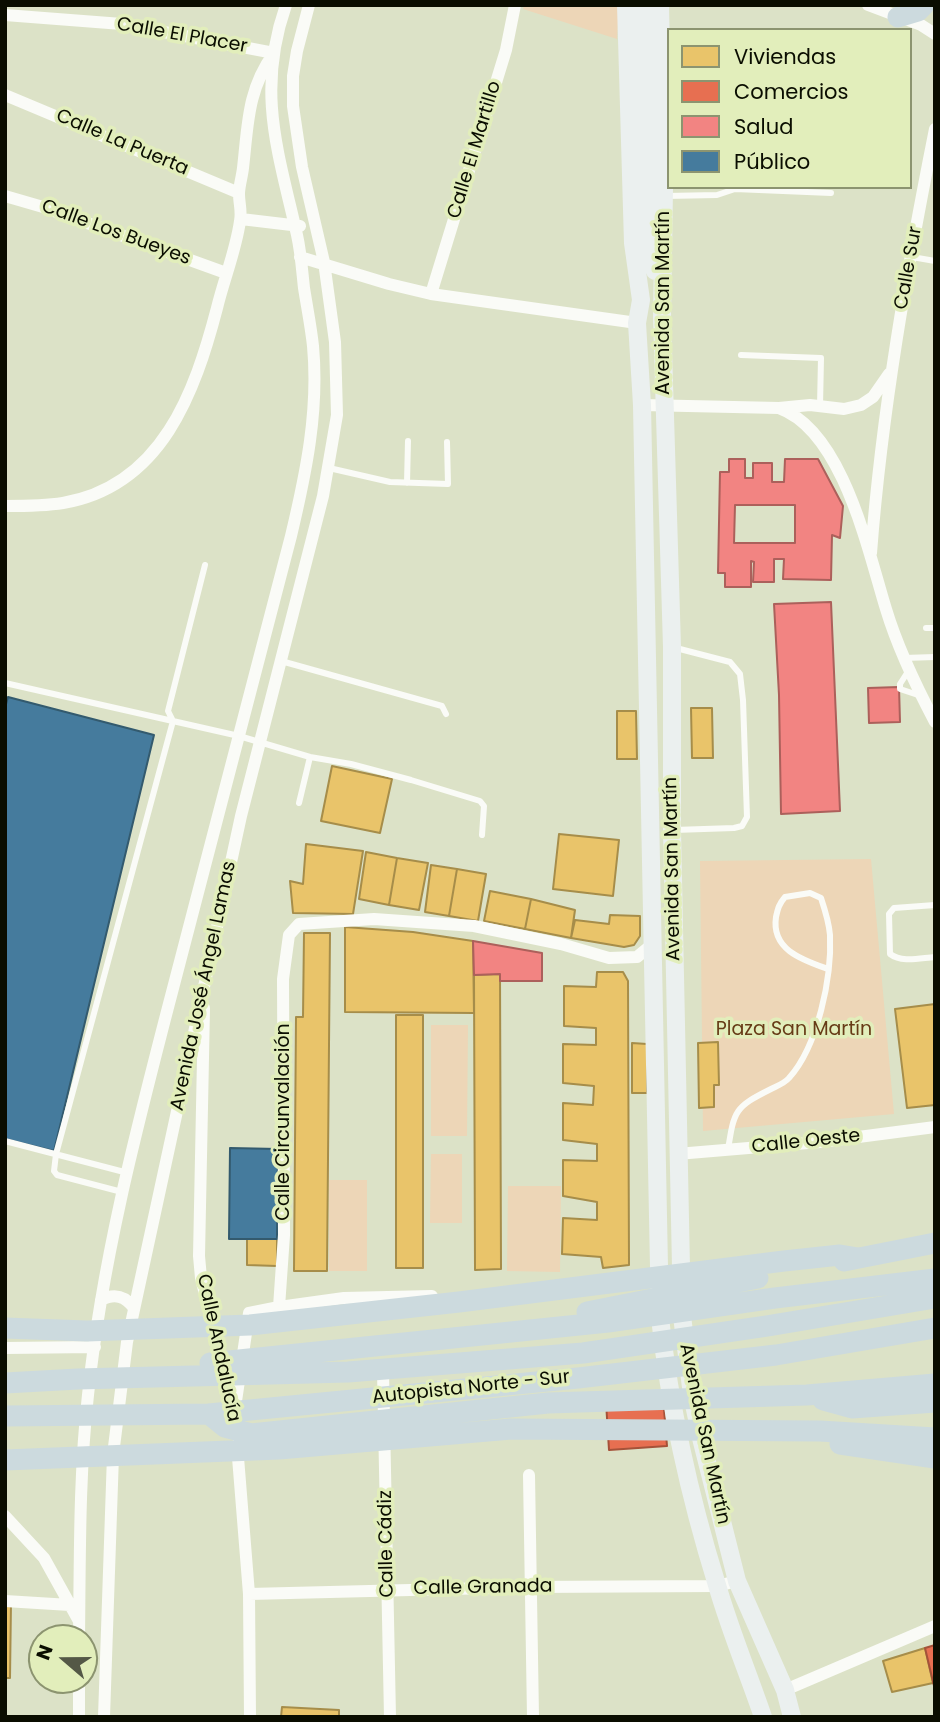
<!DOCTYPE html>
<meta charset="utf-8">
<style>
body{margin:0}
#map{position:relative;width:940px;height:1722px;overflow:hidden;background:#dce2c7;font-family:Poppins,sans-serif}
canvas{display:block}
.frame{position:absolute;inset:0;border:7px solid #0a0d00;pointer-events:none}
.legend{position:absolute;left:667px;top:28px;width:245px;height:161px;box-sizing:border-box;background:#e2eebb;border:2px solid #8c9470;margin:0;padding:9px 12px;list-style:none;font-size:21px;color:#0a0d00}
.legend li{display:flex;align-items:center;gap:14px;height:35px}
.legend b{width:35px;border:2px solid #8c9470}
.north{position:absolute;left:28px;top:1624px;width:70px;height:70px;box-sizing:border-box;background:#e2eebb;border:2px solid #8c9470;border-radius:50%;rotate:290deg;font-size:19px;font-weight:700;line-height:28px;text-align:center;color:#0a0d00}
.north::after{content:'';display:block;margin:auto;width:24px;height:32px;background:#545846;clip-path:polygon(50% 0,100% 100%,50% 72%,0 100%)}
</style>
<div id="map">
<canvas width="940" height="1722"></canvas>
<div class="frame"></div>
<ul class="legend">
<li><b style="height:19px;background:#e9c46a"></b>Viviendas</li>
<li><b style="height:19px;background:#e76f51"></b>Comercios</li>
<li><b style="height:19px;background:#f28482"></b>Salud</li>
<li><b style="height:19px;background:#457b9d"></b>Público</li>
</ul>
<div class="north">N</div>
</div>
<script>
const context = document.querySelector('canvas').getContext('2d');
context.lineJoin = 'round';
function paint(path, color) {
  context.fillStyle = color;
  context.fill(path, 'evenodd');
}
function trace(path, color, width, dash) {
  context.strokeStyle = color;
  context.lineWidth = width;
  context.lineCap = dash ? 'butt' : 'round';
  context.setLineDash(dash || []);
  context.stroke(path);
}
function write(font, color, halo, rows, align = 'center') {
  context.font = font + ' Poppins,sans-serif';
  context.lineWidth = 7;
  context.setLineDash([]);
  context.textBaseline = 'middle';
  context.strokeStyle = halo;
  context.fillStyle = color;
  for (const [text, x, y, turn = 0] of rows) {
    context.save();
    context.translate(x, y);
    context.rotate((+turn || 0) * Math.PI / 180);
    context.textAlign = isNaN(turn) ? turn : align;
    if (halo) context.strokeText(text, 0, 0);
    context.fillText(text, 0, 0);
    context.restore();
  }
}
const green = new Path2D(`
 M524,5H619L617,39L523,9Z
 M871,859L894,1114L703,1131L700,861Z
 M431,1025H468L467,1136H431Z
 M431,1154H462V1223H430Z
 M329,1180H367V1271H329Z
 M508,1186H561L560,1272L507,1271Z`);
const homes = new Path2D(`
 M691,708H712L713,758H692Z
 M617,711H636L637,759H617Z
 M332,766L392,779L380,833L321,821Z
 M559,834L619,840L613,896L553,889Z
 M306,844L363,851L353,914L293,913L290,881L303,884Z
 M366,852L397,858L389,905L359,899Z
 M397,858L428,863L419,910L389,905Z
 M431,865L457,869L449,916L425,912Z
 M457,869L486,874L478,921L449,916Z
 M490,891L531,899L525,929L484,921Z
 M531,899L575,910L571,938L525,929Z
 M610,915L640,916V936L634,945L624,947L571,938L575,920L609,924Z
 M345,927L413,932L473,941L474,1013L345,1012Z
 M304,933H330L327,1271H294L296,1017H303Z
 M597,972H623L628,981L629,1265L603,1268L601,1257L562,1254L563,1218L597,1220V1202L563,1196V1160L597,1161V1144L563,1140V1103L593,1105L594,1086L563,1083V1044L596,1045V1028L564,1026V986L596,987Z
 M500,974L501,1269L475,1270L474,975Z
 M935,1004V1105L907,1108L895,1009Z
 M396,1015H423V1268H396Z
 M718,1042L719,1085H714V1107L699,1108L698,1043Z
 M632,1043L647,1044V1093H632Z
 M247,1239H277V1266L247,1265Z
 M5,1602H11L10,1678H5Z
 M925,1648L933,1683L892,1692L883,1661Z
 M282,1707L339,1710V1717H281Z`);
const shops = new Path2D(`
 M663,1397L667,1446L609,1450L606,1402Z
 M935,1645V1690L925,1648Z`);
const health = new Path2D(`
 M729,459H745V478H753V463H772V482H784L785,459H818L843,506L840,538L832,535L831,580L783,579L784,559H774V582H753L754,562L751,561V587H725V573H718L720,472H729ZM735,505H795V543H734Z
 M831,602L840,811L781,814L779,695L774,604Z
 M899,687L900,722L869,723L868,688Z
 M473,941L542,953V981H500V974L474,975Z`);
const public = new Path2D(`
 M8,697L154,735L54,1151L5,1139V708Z
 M230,1148L278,1149L277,1239H229Z`);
const lane = new Path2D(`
 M666,196L717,195L735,189L831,193
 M912,257L935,261
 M741,355L821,358L820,406
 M329,468L390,482L448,484L447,442
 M407,483L408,441
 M926,628H935
 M904,658L935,657
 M281,661L442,706L446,714
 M909,670L900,684V689L921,696
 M5,683L239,736L310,757L351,764L411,780L480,801L484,806L482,835
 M299,803L310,757
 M674,830L734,828L742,826L747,817L743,700L740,674L730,662L676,648
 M935,905L894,908L889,914L890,954C902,963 920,958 935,957
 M5,1141L128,1173
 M728,1150C734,1110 735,1107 771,1089C777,1086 785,1083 789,1078C818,1046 832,977 830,935C829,922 825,910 821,898L810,893L785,897C779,904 778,908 776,917C771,950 803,960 828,969
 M122,1192L57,1175L54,1171L56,1154L173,721L168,711L205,565`);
const street = new Path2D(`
 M868,5L921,25L935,34
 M5,15L122,24L274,53C247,90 248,125 243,168C242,177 239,186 239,194C239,203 242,212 240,221C236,250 224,279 217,308C195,392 162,486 63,503C44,506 25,506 5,506
 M5,95L239,193
 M5,196L43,207L226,273
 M241,219L300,226
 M300,257L389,284L431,294L637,323
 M431,294L506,50L515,5
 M642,405L779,408L810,405L844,409L861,405L873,397L889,374
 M779,408C843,431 868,551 886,609C898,649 916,686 935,722
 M871,553C882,410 907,269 935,129
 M204,1008L199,1256L201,1278L235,1416
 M677,1154L820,1142L935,1127
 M432,1296L344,1298L279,1307L284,1235L283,979L289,935L299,924L374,919L474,926L561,944L609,958L637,957L654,943
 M101,1300C115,1293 125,1296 134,1308
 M5,1348L95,1347
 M383,1371L390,1717
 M235,1408L249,1313L279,1307
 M237,1445L249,1594L250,1717
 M529,1475L533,1717
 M5,1516L44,1558L79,1621
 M249,1594L531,1587L717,1586L737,1581
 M5,1601L70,1605
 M79,1638C80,1557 79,1475 88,1395C102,1260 137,1127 171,996C210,842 251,689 291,536C306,473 319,411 313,346C311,327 307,307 304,288C302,270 301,253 297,235C278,151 256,91 286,5
 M785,1690L935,1626
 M79,1717V1680
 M104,1717L113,1455L127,1342L241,816L323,496L337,415L335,342L324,262L302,167L293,106V76L297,51L309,5`);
const secondary = new Path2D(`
 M626,5L633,243L641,300L637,323L642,405L660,1318C670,1409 690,1498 717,1585C730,1630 748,1673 763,1717
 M644,5L649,235L655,271
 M660,5L664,188L662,317L672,647V830L682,1316L692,1395L701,1438L737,1581L785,1690L792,1717`);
const highway = new Path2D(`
 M898,17L918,11L924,5
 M844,1261L935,1243
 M587,1312L758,1278
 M5,1328L87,1331L250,1325L459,1302L784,1261L840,1255L858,1258
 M210,1363L608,1322L775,1298L935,1279
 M5,1383L78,1379L348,1372L583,1353L767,1326L935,1298
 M823,1400L852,1408L935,1402
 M209,1414L225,1427L251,1434L548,1403L807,1395L935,1384
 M5,1416L209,1414L578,1378L776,1355L935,1328
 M840,1444L935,1458
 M5,1460L279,1449L511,1429L820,1431L935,1438`);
const streetNames = [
 ["Calle El Placer",182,36,10],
 ["Calle La Puerta",122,143,23],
 ["Calle El Martillo",475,150,-73],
 ["Calle Los Bueyes",116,233,20],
 ["Calle Sur",909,268,-80],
 ["Avenida San Martín",664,303,-90],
 ["Avenida San Martín",673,869,-91],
 ["Avenida José Ángel Lamas",204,986,-78],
 ["Calle Circunvalación",284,1122,-90],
 ["Calle Oeste",806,1142,-6],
 ["Calle Andalucía",218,1348,78],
 ["Autopista Norte - Sur",471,1388,-6],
 ["Avenida San Martín",704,1434,78],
 ["Calle Cádiz",387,1544,-91],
 ["Calle Granada",483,1588,-1]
];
const parkNames = [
 ["Plaza San Martín",794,1030]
];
paint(green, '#edd6b7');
paint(homes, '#e9c46a');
trace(homes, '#a68d4a', 2);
paint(shops, '#e76f51');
trace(shops, '#a55239', 2);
paint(health, '#f28482');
trace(health, '#ac605b', 2);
paint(public, '#457b9d');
trace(public, '#335a6e', 2);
trace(lane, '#fafbf7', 6);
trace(street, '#fafbf7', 12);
trace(secondary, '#ebf0ef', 18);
trace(highway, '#ccdade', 21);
write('19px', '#0a0d00', '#e2eebb', streetNames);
write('19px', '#663b16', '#e2eebb', parkNames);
</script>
